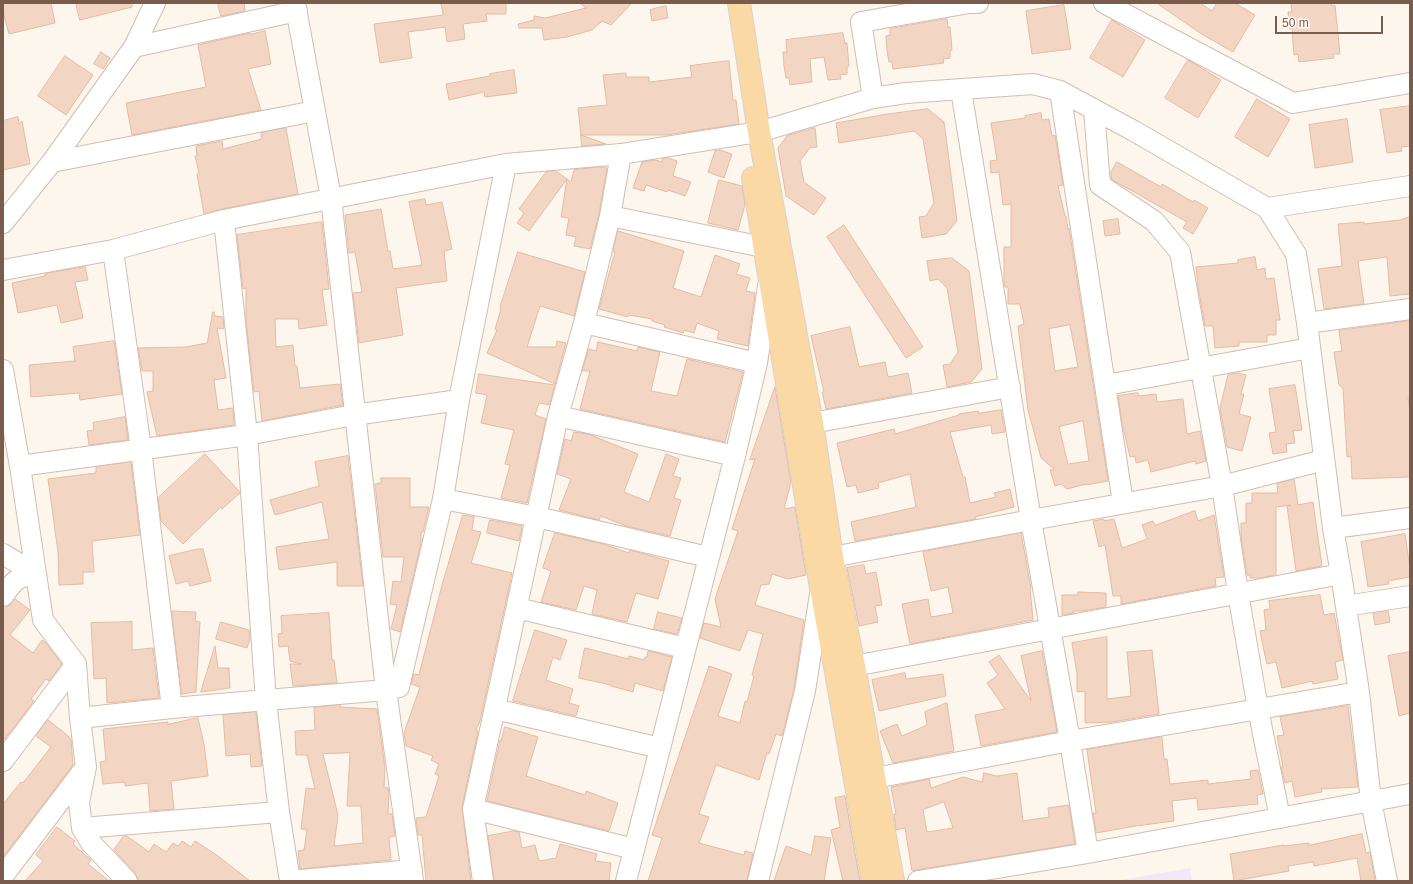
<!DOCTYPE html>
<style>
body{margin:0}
#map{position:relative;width:1413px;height:884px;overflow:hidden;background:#fdf6ec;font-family:Helvetica,sans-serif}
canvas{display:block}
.frame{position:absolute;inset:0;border:4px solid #7a5c4d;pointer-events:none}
.scale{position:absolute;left:1275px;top:16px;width:108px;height:18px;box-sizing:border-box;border:2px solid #7a5c4d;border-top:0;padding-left:5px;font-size:12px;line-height:14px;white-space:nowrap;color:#7a5c4d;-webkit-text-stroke:3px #fffaf3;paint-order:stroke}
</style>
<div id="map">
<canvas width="1413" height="884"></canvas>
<div class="frame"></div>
<div class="scale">50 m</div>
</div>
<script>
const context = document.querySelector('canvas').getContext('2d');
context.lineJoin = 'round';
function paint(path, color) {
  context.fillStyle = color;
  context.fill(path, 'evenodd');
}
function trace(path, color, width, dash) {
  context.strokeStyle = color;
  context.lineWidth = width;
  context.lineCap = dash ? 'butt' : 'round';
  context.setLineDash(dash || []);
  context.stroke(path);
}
const education = new Path2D(`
 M1190,868L1192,881H1116Z`);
const building = new Path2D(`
 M3,3H51L55,23L9,34L3,12Z
 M76,3H132V7L80,20Z
 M218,3H244L245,11L221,16Z
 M441,3H506V14H486L487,21L463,24L465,39L447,42L445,27L408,32L412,58L380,63L374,24L443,15Z
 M580,3H632L611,25L602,21L592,30L567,37L544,40L542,28H519L518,24L534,20V16L545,18L586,8Z
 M1157,3H1200L1212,11L1217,3H1235L1255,15L1233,52L1200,33Z
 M1302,3H1331L1332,6L1335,5L1340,54H1333L1334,58L1299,62L1298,54L1294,55L1292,28L1290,29L1288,12H1292L1291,4Z
 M1064,5L1071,49L1032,54L1026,11Z
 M666,6L668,18L652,21L650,10Z
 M947,19L948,27H950L951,37L952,50L950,51V58L943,59L944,63L893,69L892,62H889L887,50L886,36L890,35V29Z
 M1112,20L1145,40L1123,77L1090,58Z
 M265,31L271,64L248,69L261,110L132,135L126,103L206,87L198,45L250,33L251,34Z
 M843,33L845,43H847L849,66L847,67V74L840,75L841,79L828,80L824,57L810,59L812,82L790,85L789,78H786L784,66L783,52H787L786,40Z
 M101,52L110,58L103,69L94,64Z
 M65,56L93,75L66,115L38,96Z
 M1188,60L1221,80L1198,118L1165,98Z
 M729,61L733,100H736L739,124L666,135H581L578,108L607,105L603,75L626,73V77H649V82L692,77L690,66Z
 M514,70L517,93L485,97L484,92L449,100L446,84L490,76V74Z
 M1257,99L1290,119L1268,157L1235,137Z
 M1410,106V146L1401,147L1402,151L1387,153L1380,110Z
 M928,109L944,122L957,221L946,234L922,238L919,217L926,216L934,203L923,139L914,131L839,143L836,123L888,114Z
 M1041,113L1042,120L1049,119L1052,136L1055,135L1063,185L1058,186L1065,216H1066L1068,229L1069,228L1108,481L1086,485V484L1067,489L1061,484L1055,486L1050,470L1054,469L1041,458L1028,410L1018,326L1024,324L1020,304H1008V287H1005L1004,283V247H1011V204L1003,205L999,172L991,173L990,161L997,160L991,123L1025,118V116ZM1070,325L1078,367L1055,371L1049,329ZM1083,421L1089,461L1068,464L1059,427Z
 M18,117L19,124L22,121L30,164L3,170V121Z
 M1347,119L1353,162L1315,168L1309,125Z
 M286,128L298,194L222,209L204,214L197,174L199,173L195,156H197L196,146L222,141L223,149L262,139L261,133Z
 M815,128L817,147L810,148L800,161L804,182L826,198L814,215L786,196L778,148L787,136Z
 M581,135L606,144L582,146Z
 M720,150L732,154L724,178L708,172L715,151Z
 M668,158L677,161L673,176L691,182L685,196L668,190L667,192L646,185L644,191L633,188L642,162L656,160L662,162V159Z
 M1117,162L1161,187L1162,184L1193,202L1194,200L1208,208L1193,234L1183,228L1187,222L1111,179V172Z
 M600,167L607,168L599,214L590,249L574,246L576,237L566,235L569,218L561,217L567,179L571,182L574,170Z
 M556,171L567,179L529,231L517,223L524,213L519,209L546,172Z
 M719,180L742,186L745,205L738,230L708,223Z
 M425,199L426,205L442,202L452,249L444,251L447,281L396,288L403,335L359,343L353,293L362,292L355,252L349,253L345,215L381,209L388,251H390L393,269L422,265L409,202Z
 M1410,217V294L1390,296L1387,257L1358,261L1364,304L1324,309L1318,269L1342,266L1338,224L1364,222V224L1400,220Z
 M1118,219L1120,234L1105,236L1103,221Z
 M322,222L329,289L322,290L327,325L299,329L298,319H275L276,347L293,345L295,366H297L300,388L340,384L343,405L262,421L259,391L254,392L246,321V288L243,289L237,235Z
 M844,225L923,347L906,358L827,237Z
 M618,231L684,251L673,288L701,297L715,255L740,264L736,274L750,278L746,291L755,293L748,346L717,339L719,331L697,323L694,333L684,330L683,333L664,327L665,325L652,321V319L629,315L628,317L599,309L615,252H613Z
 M518,252L585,272L574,316L540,306L527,347H556L557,341L566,343L555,384L487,353L497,330L495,329L501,309L500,308Z
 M1255,257L1257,270L1265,268L1266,279L1274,278L1280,320H1276V335H1267V342H1239V346L1215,348L1213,326H1205L1198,286L1196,267L1238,263V260Z
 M952,258L969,271L982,369L971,382L947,387L943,365L950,364L958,352L947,288L938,279L930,281L927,261Z
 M85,267L88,280L75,282L83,318L61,323L57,305L18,313L12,283L45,276V274Z
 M213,312H214L215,316L223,317L224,329L217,328L226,378L214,380L218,410L233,408L234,425L157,436L147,392L153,391V371H142L138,348L186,347L207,343Z
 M1410,321V397H1408L1410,412V477L1352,479L1351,456L1347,457L1343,388L1339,385L1334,352L1342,351L1339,331Z
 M850,327L859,367L885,362L888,377L908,373L912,393L826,409L822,392H824L811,336Z
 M114,341L122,394L80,400L79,393L31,397L29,365L75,361L73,347Z
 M598,342L637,351L638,347L660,352L651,391L677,396L687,359L743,372L725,442L580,409L590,371H582L589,349L596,351Z
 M1238,373L1246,375L1241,394H1244L1239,414L1251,417L1242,451L1227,447L1220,408L1228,375Z
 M479,374L555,385L549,405L539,403L535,415L546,419L527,503L501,498L510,465L505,464L514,430L481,423L487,395L476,393Z
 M1295,385L1302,430L1293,431L1295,443L1286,444L1287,452L1273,454L1269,433L1276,432L1269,389Z
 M775,387L791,482L784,509L795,507L806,575L788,579L772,574L769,584L761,585L755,605L804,620L794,689L782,736L776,734L769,754L767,753L759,780L716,765L699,814L709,817L699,843L744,855L745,851L753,853L747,881H648L662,838L652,835L709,666L732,674L718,716L740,723L745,701L747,702L754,676L752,675L763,634L748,630L740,651L700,638L704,623L721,627L715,599L738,531L732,529L755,459L750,460Z
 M1138,393L1139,396L1156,394L1157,402L1183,399L1187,434L1200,431L1206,461L1196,464L1195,461L1151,472L1148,460L1136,463L1135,456L1130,457L1122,423L1118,396Z
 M1001,410L1005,432L992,434L991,425L950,432L963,477H965L970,503L996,497L994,493L1010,489L1014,507L975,517L976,519L855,541L851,522L916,507L910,474L878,483L879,488L858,493L856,485L847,487L837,443L894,429L895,434L959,415V414L978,411L979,413Z
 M125,417L128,440L89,445L87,431L94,430L93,423Z
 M574,432L588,434L638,454L624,492L649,502L666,454L679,459L673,476L681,478L674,498L681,500L670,536L626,526L601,516L599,520L559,510L571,479L557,474L565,439L571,441Z
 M205,454L239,491L240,493L222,509L221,507L183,544L161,521L158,498Z
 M348,456L363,586H337V562L279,570L276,547L329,539L322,502L275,515L270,500L319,486L315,462Z
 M131,462L140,535L92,541L94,572H83V584L59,585L58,552L48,479L96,473V467Z
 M381,478H410V507H429L423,532H421V543L400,632L391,629L397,605L390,604L393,581L401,582L404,557H383L375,484L381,483Z
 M1294,479L1298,505L1313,502L1322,566L1296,571L1287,506L1291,505L1276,507V575L1260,578H1250V575H1247L1241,537V523H1246V503H1252V493H1278L1277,484Z
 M1195,511L1198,521L1214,515L1224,577L1215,578L1216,586L1121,604V596H1113L1105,545L1099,547L1093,521L1104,519V521L1114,519L1122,548L1147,539L1142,525L1153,521L1155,525Z
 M463,515L474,517L472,530L481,532L471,563L512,573L480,721L476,730L478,731L462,807L471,881H426L422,835H418L416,818L426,817L439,776L435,774L439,764L431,760L433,756L406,746L404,733L420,687L411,684L414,674L419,675L442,585Z
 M490,520L522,526L519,541L487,533Z
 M555,533L603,544L629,553L630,550L669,561L658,599L636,593L627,622L592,614L597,590L584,586L576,610L541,602L551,571L543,568Z
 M1021,533L1031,588H1030L1033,620L910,644L902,604L928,599L931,617L953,613L948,587L931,591L923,552Z
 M1405,534L1410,568V577L1388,581L1389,584L1368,587L1361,542Z
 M198,549H203L211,581L190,586L188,581L176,584L169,556Z
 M864,565L866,574L876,572L882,605L875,606L878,622L859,626L847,568Z
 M1078,592L1106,593V607L1082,611H1074V613L1062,615V595H1078Z
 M1320,595L1324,615L1334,613L1343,660L1335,662L1338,679L1313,684L1312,681L1282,688L1276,662L1267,664L1264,651L1260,631L1266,630L1264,610L1270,609L1269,601Z
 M15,599L30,610L10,635L33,653L42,640L45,642L62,664L49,681L46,679L31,699L34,701L5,739L3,738V607L8,606Z
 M172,611L196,612L195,621L200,622L196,692L182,694Z
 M1388,611L1390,622L1375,625L1373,613Z
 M658,612L682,618L677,634L654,629Z
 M329,613L332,660H334L337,683L293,686L290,664H301L290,661L288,646L279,647L278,634L282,633L281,616Z
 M132,622V650L153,648L159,698L107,703L106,678L94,679L91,623Z
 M221,622L249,630L250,639L247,648L216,639Z
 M535,630L567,640L560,660L553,657L546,680L573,689L569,703L579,706L576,716L513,701Z
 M1107,637V699L1131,696L1127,652L1152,650L1159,714L1112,722L1085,723V691L1077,692V674L1072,643Z
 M215,646L218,668H229L230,688L201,692Z
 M585,648L609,654L628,659L629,656L644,660L645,657H647L648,651L672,657L663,691L635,683L633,692L611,686V685L579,678Z
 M1042,651L1057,732L981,746L975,715L1005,709L987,683L998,675L989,662L999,655L1031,701L1021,656Z
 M1410,652V713L1399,716L1388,656Z
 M905,673L906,679L943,674L946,696L879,711L872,680Z
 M947,703L954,751L893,763L880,731L897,724L902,736L927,725L925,712Z
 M340,705V707L377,709L385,768L384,787L388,788L389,794L388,814H392L395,836L389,837L391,860L300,869L298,851L304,850L307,830L301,829L306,788L315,789L307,755H296L295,731L315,730L314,708ZM350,753L347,806H361L363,843L334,846L338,815L323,754Z
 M1348,706L1358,787L1321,789L1322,792L1295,797L1292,781L1285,783L1281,767H1283L1277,736L1284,735L1280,717Z
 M256,712L262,766L251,767L250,754L226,756L223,715Z
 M198,718L204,744L208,776L171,781L174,809L150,811L148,783L125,786V782L103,784L100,762L106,761L103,729L168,722V724Z
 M48,720L66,734L71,739L73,765L3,857V804L21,782L23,783L51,747L36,736Z
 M505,727L538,737L526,776L585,795L586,791L618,803L609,831L487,801L500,740H501Z
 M1162,737L1164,759H1167L1170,784L1208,780V784L1251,779L1250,771L1258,770L1263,794L1257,795L1258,804L1198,810L1197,798L1172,801L1174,821L1136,826L1096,833L1093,813H1096L1087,750Z
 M984,773L997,776L1017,773L1023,821L1049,817L1048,808L1069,805L1075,844L916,870L912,871L905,828L896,830L894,814H896L891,787L929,779L931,788L963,777L982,782ZM944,802L953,828L927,832L923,810Z
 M845,796L860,881H843L831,830L840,827L835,798Z
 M57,827L75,841L73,844L91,860L88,864L109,881H25L43,861L36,855Z
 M514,831L519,832L522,848L535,845L539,861L556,858L560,844L597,854L595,861L611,863L609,881H494L488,836Z
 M1362,834L1366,853L1370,852L1375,881H1361L1357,858L1314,866L1313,862L1288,866L1289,871L1234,881L1230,854L1284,845V846L1309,843V845Z
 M124,836H127L149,852L154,844L166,852L173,843L178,846L182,841L191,847L195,841L218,856L250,881H138L135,873L114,850Z
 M815,836L831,838L824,881H774L786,846L811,855Z`);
const minor = new Path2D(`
 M295,3L331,198L386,690L413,881
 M1104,3L1293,103L1410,83
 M134,47L297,11
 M961,90L1031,520L1070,741L1088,853
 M1060,91L1123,503
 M873,98L861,22L969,3H978
 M1094,109L1100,185L1154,221L1180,252L1222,486L1238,593L1258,709L1280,818
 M52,162L315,111
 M1267,208L1410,186
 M610,216L763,247
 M224,220L247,435L266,701L279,812L290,881
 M3,223L52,162L134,47L155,3
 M113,250L141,449L172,708
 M3,270L113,250L224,220L506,164L621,154L746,134L759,132L873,98L906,93L1033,84L1060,91L1134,131L1267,208L1296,254L1307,323L1333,528L1341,574L1359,692L1371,801L1387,881
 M584,323L757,363
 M1307,323L1410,309
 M3,370L20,466L36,574C16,577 15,580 3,596
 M1106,385L1310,348
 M558,416L735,456
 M812,423L1010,387
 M20,466L247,435L354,415L459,400
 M443,499L459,400L506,164
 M1333,528L1410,518
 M3,554L36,574L43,620L76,664L80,718L86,767L79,802L82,828L91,843L127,881
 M832,557L1031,520L1222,486L1324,460
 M1346,606L1410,596
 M517,608L685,648
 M854,666L1341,574
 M495,709L660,748
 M80,718L172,708L386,690L399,687L443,499L537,517L708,557
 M3,761L76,664
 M875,778L1070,741L1359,692
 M473,809L634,849
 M82,828L279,812
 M3,876L82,772
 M290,881L412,870
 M483,881L473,809L558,416L584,323L610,216L621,154
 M626,881L735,456L757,363L768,286
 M758,881L805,691L820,594
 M918,881L1088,853L1410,794`);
const major = new Path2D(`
 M739,3L759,132L812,423L832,557L854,666L893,881
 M753,178L821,588L873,881`);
paint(education, '#f3e8fa');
paint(building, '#f3d5c3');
trace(building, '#e6bba3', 1);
trace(minor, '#d1beb0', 22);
trace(major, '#dad1cd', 24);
trace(minor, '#fff', 20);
trace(major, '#fbd9a5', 22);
</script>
